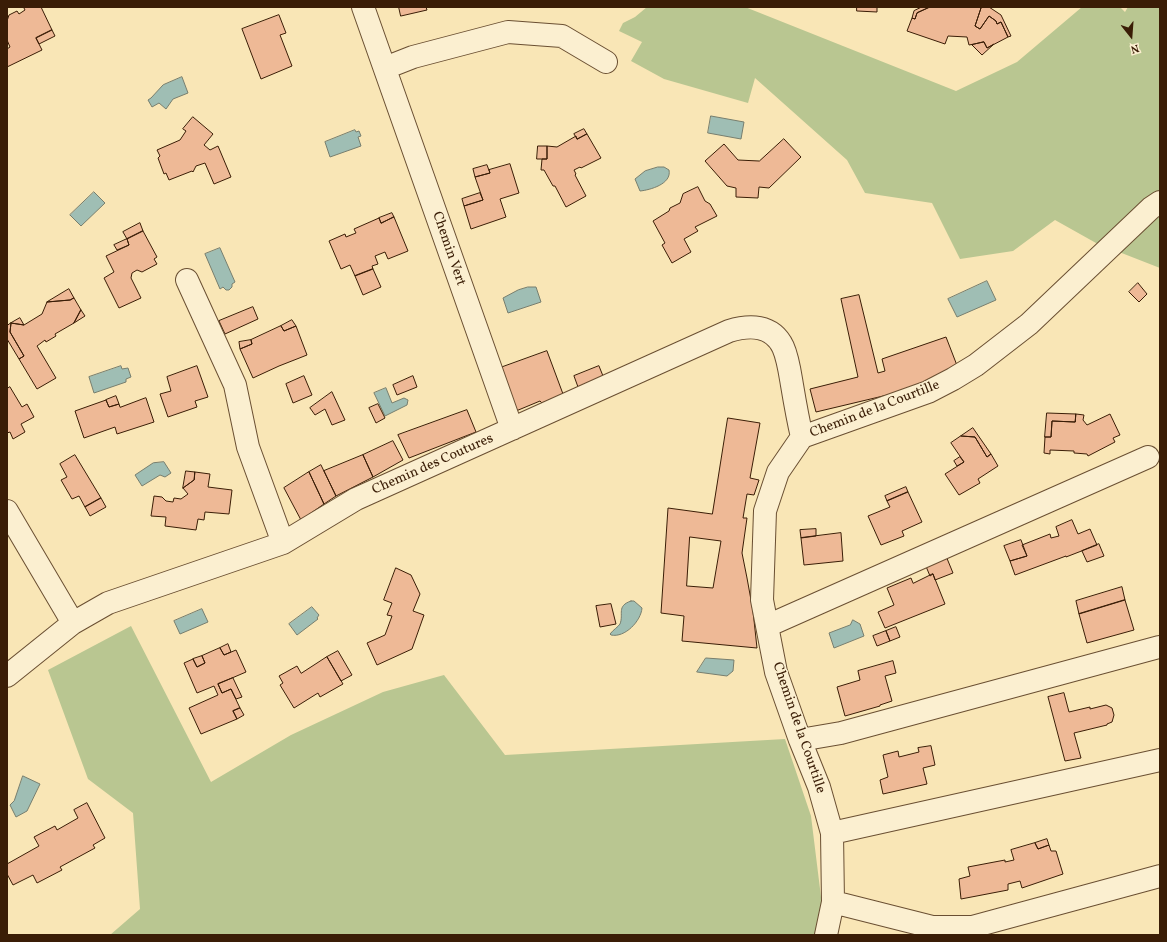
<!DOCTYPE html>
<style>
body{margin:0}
#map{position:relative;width:1167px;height:942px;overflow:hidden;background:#f9e6b6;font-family:Vollkorn,serif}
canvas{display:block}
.frame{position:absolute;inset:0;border:8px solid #3a1d06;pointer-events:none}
.north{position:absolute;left:1111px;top:16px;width:40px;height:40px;-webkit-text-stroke:3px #fbefd0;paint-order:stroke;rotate:163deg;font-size:11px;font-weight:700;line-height:16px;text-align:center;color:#3a1d06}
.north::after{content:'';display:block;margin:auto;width:14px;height:18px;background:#3a1d06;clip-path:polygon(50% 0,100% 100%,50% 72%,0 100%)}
</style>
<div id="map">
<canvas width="1167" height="942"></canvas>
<div class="frame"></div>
<div class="north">N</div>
</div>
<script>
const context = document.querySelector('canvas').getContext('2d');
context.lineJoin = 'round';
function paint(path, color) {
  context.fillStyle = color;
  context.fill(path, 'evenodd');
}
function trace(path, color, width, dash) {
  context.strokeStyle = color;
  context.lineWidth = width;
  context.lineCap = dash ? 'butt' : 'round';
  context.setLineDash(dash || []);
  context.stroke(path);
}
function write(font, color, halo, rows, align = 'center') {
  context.font = font + ' Vollkorn,serif';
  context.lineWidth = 3;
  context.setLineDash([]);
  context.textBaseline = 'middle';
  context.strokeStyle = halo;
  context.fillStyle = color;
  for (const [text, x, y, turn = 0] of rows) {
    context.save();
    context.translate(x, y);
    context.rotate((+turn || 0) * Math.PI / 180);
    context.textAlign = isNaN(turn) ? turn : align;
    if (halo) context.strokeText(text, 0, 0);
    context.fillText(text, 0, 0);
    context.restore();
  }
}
const green = new Path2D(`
 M647,7H745L956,91L1017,62L1082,7H1120L1125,12L1128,7H1160V268L1096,243L1055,220L1013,251L960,259L932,203L865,193L847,160L755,78L748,103L664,79L631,61L642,42L619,31L623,23L635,17Z
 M131,626L211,782L291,735L383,692L444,675L505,755L785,739L811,816L822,905L815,935H110L140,909L133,813L88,779L48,670Z`);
const water = new Path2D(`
 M182,77L188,93L173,99L166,109L159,103L152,107L148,100L151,98L163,85Z
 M711,116L744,122L741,139L708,133Z
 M355,130L356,132L359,131L361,136L358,137L361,146L330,157L325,142Z
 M658,167H664L669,170C672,184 650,190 640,191L635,179L645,171Z
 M94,192L105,203L81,226L70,215Z
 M220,248L235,282L232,284V287L229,290H226L223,287L220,289L205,254Z
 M987,281L996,300L957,317L948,299Z
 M528,287H536L541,302L508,313L503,298L518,290Z
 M121,366L122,369L128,368L131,377L126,379V382L94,393L89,377Z
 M386,388L392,403L404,398L408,400L407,405L385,416L374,393Z
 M164,462L171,473L165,477L160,475L142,486L135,475L153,463Z
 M631,601H634L642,608C641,621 625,638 611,635L610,634C613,630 618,627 620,624C624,614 616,606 631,601Z
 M312,607L319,615L317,618L318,619L297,635L289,624Z
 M202,609L208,622L180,634L174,621Z
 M853,620L860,624L864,636L834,648L829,633L850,625Z
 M706,658L734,660L733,671L727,676L697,672Z
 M23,776L40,784L27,811L16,817L10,805L14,801Z`);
const building = new Path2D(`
 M25,7H41L52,30L36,38L42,50L7,67V49L10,47L7,40V21L9,15L17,11L19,14L25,10L24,8Z
 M399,7H426L427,10L401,16Z
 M857,7H877V12L857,11Z
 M922,7H930L917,13L915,19L912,18L914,11Z
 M930,7H978L981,8L975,26L980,29L989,16L996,21L997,24L1001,22L1008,37L987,48L984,42L969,45L967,37L948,36L945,44L907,31L912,18L915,19L917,13Z
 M978,7H989L1001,15L1011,36L1008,37L1001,22L997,24L996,21L989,16L980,29L975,26L981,8Z
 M279,15L286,33L280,35L292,66L261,79L242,29Z
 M52,30L55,36L39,44L36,38Z
 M984,42L987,48L994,44L982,55L972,45Z
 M193,117L213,134L204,145L210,150L218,146L231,177L214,184L205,163L196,166L193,172L192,171L169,180L166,173L164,174L158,158L160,156L157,150L180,140L186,131L183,129Z
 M584,129L587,134L577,139L574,134Z
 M587,134L601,158L581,168L580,167L574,170L576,174L575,175L586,196L566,207L555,186H553L544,170H541L542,159H547V146L557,147L576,136L577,139Z
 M784,139L801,157L769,188L759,187L758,198L736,197V188L727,186L705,161L724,144L738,160L759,161Z
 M538,146H547V159H537Z
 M510,164L519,193L500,199L506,217L471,229L464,206L483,200L475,177L490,173L489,170Z
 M487,165L490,173L475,177L473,169Z
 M698,187L705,201L710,204L717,216L695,227L698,231L684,239L691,252L672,263L662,245L665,243L653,221L669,211L670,208L680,203L683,194Z
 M480,193L483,200L464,206L462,199Z
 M392,213L394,217L381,223L379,218Z
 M394,217L408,251L388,259L385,252L375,256L378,264L372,266L373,269L355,276L350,265L341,269L329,241L345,234L346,237L356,233L354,229L379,218L381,223Z
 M140,223L143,231L127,239L123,232Z
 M143,231L157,257L154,259L157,264L142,272L137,270L132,273L131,278L141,298L119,308L104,278L114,272L106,256L129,245L127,239Z
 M127,239L129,245L117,250L114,245Z
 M373,269L381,287L363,295L355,276Z
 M1138,283L1147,294L1139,302L1129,292Z
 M69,289L74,298L70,300L47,302Z
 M859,295L878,373L885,371L882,359L946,337L958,368L900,392L816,412L810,389L858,377L841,299Z
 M74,298L81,310L74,323L55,334L56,336L46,342L45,340L37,346L56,378L37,389L19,359L24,356L10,332L11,323L24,325L42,314L47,302L70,300Z
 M253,307L258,319L225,334L219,321Z
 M81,310L85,316L74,323Z
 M20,318L24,325L11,323Z
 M292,320L296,326L284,331L281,326Z
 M11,323L10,332L24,356L19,359L7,339V326Z
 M281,326L284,331L296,326L307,355L279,366L253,378L240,349L252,344L251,340Z
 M251,340L252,344L240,349L239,342Z
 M547,351L563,394L542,403L540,401L516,411L500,368Z
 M197,366L208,397L195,401L197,407L168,417L160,394L171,391L167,377Z
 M599,366L603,376L578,387L574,376Z
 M304,376L312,395L293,403L286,384Z
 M413,376L417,387L397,395L393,385Z
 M10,387L22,407L27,404L34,417L21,424L25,432L13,439L10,432L7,433V389Z
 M332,392L345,420L332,425L325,409L315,415L310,408Z
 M116,396L119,404L109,407L106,400Z
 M146,398L154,422L117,434L115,427L84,438L75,411L106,400L109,407L119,404L120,407Z
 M378,404L385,418L376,423L369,408Z
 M467,410L476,432L409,458L398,435Z
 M1047,413L1076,414L1075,422L1052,421L1051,437H1045Z
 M1076,414L1084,415L1083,420L1087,425L1110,414L1120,435L1113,438L1115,442L1088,456L1087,454L1074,453V451L1050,450V454L1044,453L1045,437H1051L1052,421L1075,422Z
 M728,418L760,423L750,478L759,480L754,495L747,494L743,518H747L742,553L747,578L753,611L757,648L682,641L684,616L661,613L668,508L712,514ZM690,537L721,541L713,588L687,586Z
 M973,428L991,454L987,457L975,437L961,436Z
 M961,436L975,437L987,457L991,454L998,466L978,479L980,483L959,495L945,474L964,462L951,443Z
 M393,441L403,460L373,477L363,455Z
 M75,455L101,498L85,507L79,496L72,499L61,480L67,477L60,464Z
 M363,455L373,477L336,496L324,471Z
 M960,457L964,462L957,466L954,461Z
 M321,465L336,496L324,504L309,472Z
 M186,471L195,472L194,480L183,488Z
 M195,472L210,474L208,487L232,490L229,514L205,512L204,520L198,519L196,530L165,526L166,517L151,516L154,496L162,497L166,501L173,502L174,498L181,499L188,494L183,488L194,480Z
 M309,472L324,504L301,520L284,488Z
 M906,487L908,492L887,501L885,496Z
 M908,492L922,522L902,531L904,536L881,545L868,516L890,507L887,501Z
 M101,498L106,507L90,516L85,507Z
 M1072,520L1078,534L1090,529L1097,545L1066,557V556L1015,575L1010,561L1027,556L1022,545L1050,534L1051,538L1059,536L1056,527Z
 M816,529V536L801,538L800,530Z
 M841,533L843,561L804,565L801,538Z
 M1021,540L1027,556L1010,561L1004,546Z
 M1099,544L1104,556L1087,562L1082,551Z
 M946,556L953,573L935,580L933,574L930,576L925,564Z
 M396,568L411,575L420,594L413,611L424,615L412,649L377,665L367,643L385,635L392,616L387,615L392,603L384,600Z
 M933,574L945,604L885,628L878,612L894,605L887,588L911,578L913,583Z
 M1122,587L1125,600L1079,614L1076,601Z
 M1125,600L1134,630L1087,643L1079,614Z
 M611,604L616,624L600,627L596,606Z
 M896,627L900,637L890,641L886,631Z
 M886,631L890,641L877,646L873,636Z
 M228,644L231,652L224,655L220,648Z
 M220,648L224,655L236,650L246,672L218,684L222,693L231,689L240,708L233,711L237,719L201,734L189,708L218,695L214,686L197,693L184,663L193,659L197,667L205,663L202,656Z
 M338,651L352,675L341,681L327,657Z
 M202,656L205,663L197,667L193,659Z
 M327,657L343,684L320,697L318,693L294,708L280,685L283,683L279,676L297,666L301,673Z
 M893,661L896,673L885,676L892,701L880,705V706L845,716L837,687L860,680L858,671Z
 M233,678L242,697L236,699L231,689L222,693L218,684Z
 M1064,693L1069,712L1090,707V709L1106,705L1112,708L1114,715L1112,722L1107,724V725L1074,733L1081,758L1065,761L1048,697Z
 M240,708L244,715L237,719L233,711Z
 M931,746L935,765L923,768L927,784L883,794L880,780L888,777L883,755L898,751L899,757L919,752L918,748Z
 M87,803L105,838L93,845L95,848L60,867L62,870L37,883L33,875L13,885L7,874V864L39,846L34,837L55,826L57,830L78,818L74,810Z
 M1047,839L1049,845L1038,849L1035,843Z
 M1035,843L1038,849L1049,845L1051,851H1056L1063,874L1022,888L1020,881L1008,884V890L961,899L959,879L970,876L968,867L1005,860V862L1014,860L1011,850Z`);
const minor = new Path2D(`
 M363,7L512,429
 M385,68L413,57L508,32L562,36L606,62
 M187,280L235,385L248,447L283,543
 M7,511L73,623
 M767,626L1148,457
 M7,676L73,623L108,603L283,543L356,499L729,331C749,325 772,324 783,347C788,358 790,373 792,385C795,403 798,420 802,437
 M800,740L841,733L1159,647
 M832,833L1160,760
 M833,902L932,927H972L1160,876
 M826,935L833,902L832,833L819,787L800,740L776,672L762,600L765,511L778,472L802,437L928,392L953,379L976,365L1029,324L1151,208L1160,202`);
const streetNames = [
 ["Chemin Vert",448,249,71],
 ["Chemin de la Courtille",875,410,-21],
 ["Chemin des Coutures",433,465,-24],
 ["Chemin de la Courtille",798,728,71]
];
paint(green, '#b9c691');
paint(water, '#9fbeb4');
trace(water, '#777e6e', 1);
paint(building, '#eeb996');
trace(building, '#3a1d06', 1);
trace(minor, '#6a4f32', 24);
trace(minor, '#fbefd0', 22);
write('14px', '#3a1d06', '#fbefd0', streetNames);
</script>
